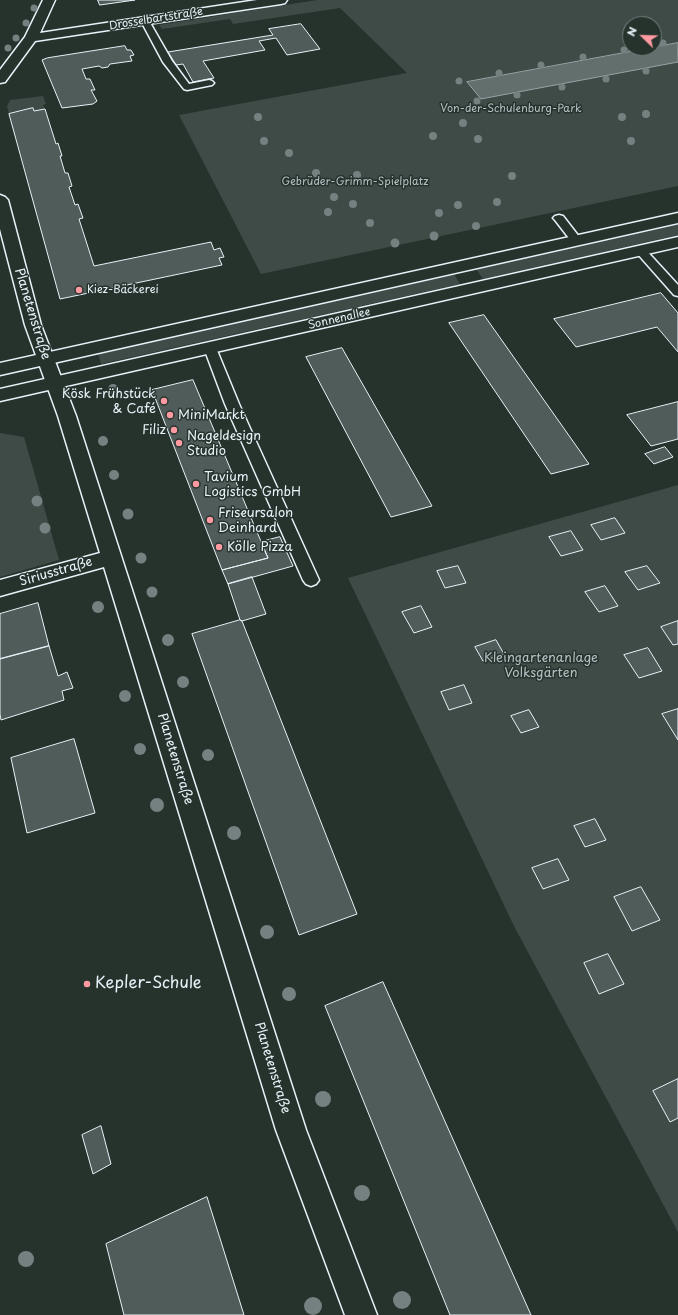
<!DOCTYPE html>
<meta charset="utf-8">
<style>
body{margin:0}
#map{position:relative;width:678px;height:1315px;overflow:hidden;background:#26332d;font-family:"Playpen Sans",sans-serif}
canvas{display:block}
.north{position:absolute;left:622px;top:16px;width:40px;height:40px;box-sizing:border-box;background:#26332d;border:1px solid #747f7e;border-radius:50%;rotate:293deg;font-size:11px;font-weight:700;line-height:16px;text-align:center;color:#e8f1f8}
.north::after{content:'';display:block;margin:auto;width:14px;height:18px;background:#ff9aa2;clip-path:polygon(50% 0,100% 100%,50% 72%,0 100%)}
</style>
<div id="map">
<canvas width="678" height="1315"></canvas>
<div class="north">N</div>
</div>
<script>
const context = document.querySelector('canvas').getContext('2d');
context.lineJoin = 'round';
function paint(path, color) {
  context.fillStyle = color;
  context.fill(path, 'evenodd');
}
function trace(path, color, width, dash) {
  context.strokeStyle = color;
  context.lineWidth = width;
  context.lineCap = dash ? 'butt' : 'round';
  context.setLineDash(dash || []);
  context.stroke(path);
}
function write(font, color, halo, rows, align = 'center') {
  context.font = font + ' "Playpen Sans",sans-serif';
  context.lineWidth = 3;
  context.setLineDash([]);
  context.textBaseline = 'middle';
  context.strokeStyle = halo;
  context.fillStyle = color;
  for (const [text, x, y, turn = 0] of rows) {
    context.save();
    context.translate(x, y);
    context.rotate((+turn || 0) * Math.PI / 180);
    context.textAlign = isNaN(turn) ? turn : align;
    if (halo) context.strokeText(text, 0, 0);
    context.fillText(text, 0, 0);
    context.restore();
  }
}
const green = new Path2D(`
 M317,0H678V186L261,274L179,115L407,73L340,8L233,24L230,19L162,29L159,25ZM630,24H654V48H630Z
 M43,96L46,104L43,105L45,109L34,111L33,109L9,114L7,106L10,100Z
 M678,224V235L483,279L476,269Z
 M454,274L460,284L101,364L98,353Z
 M0,433L24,437L59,560L0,577Z
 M678,485V1232L514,926L348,578Z`);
const water = new Path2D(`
 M678,43V62L486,98L481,99L467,82Z`);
const building = new Path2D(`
 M98,0H135L100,5Z
 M301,24L320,49L287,55L276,38L259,41L265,50L203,61L214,78L193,82L183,64L176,65L168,52L273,35L269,29Z
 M125,46L127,50H131L134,55L130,56L132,61L110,64L108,67L102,68L99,66L82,69L86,79H90L95,90H91L97,101L93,104L62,108L42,60L47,58Z
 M33,108L34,111L45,109L56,144L58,143L62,156H60L65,173H68L72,186L69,187L75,205L78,204L83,218L79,219L94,266L211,242L214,250L220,248L224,257L219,258L222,265L60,299L9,114Z
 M661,293L678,313V352L657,327L576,347L554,319Z
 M484,315L589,464L551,474L449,323Z
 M342,348L432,506L391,517L306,357Z
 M193,380L233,475L268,558L222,570L152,390Z
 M678,402V439L651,446L627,415Z
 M665,447L673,457L654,464L645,454Z
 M615,518L625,533L601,540L591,525Z
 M571,531L583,550L561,556L549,537Z
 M280,537L293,566L228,584L222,570L268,558L261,542Z
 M458,566L466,583L445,588L437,571Z
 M647,566L660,583L638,590L625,572Z
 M252,577L266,614L242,621L240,620L228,584Z
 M605,586L618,606L599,612L585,592Z
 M38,603L49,646L0,659V614Z
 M421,606L432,627L414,633L402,612Z
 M240,620L242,621L357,914L299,935L192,634Z
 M678,621V644L673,645L661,627Z
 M496,640L504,654L483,661L475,647Z
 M49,646L58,676L67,672L73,688L62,691L64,700L1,720L0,714V659Z
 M648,648L662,671L639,678L624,655Z
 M464,685L472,703L449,710L441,692Z
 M678,709V740L662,714Z
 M529,710L539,727L521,733L511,716Z
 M74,739L95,813L27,833L11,758Z
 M595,819L606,840L585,847L574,826Z
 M558,859L569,880L543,889L532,868Z
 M641,887L660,920L632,931L614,897Z
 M608,954L624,984L599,994L584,963Z
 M383,982L531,1315H450L325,1006Z
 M678,1079V1118L670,1122L653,1091Z
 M101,1126L111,1164L93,1174L82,1135Z
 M207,1197L244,1315H124L106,1244Z`);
const lane = new Path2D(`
 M145,18L149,21L172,61L189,84L209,80L212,81L214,83L212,85L187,90L184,89L163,62L141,21Z
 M559,215L563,216L580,238L582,240L580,242H572L555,220L553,218L555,216Z
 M640,247L644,248L678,285V296L674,295L636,252L634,250L636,248Z
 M210,344L214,345L216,348L239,404L319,580L316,584L311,586L306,584L303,580L225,404L204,348L206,345Z`);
const street = new Path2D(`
 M43,0H55L40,33L257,0H287L285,3L281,4L35,41L5,82L0,83V70L25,37Z
 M0,195L5,197L8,200L41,325L76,416L306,1130L377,1315H345L276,1130L104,567L0,596V580L100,553L58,416L25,325L0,229Z`);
const secondary = new Path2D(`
 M678,213V223L0,375V363Z
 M678,237V247L0,401V389Z`);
const trees = [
 [34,8,3.5],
 [26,23,3.5],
 [16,38,3.5],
 [663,43,3.5],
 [8,48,3.5],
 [624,50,3.5],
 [583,57,3.5],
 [541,65,3.5],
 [646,71,3.5],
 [499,73,3.5],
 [606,79,3.5],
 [459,81,3.5],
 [562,87,3.5],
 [517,95,3.5],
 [477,101,3.5],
 [646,114,4],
 [258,117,4],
 [622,117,4],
 [463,123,4],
 [433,136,4],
 [478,139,4],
 [264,141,4],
 [631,141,4],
 [289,153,4],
 [316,173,4],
 [357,175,4],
 [512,176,4],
 [400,182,4],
 [334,197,4],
 [497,202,4],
 [353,204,4],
 [458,205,4],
 [328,212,4],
 [439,213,4],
 [370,223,4],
 [476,226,4],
 [434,236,4.5],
 [395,243,4.5],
 [113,389,5],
 [103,441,5],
 [114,475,5],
 [37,501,5.5],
 [128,514,5.5],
 [45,528,5.5],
 [141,558,5.5],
 [152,592,5.5],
 [98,607,6],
 [168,640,6],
 [183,682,6],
 [125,696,6],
 [140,749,6],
 [208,755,6],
 [157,805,7],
 [234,833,7],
 [267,932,7],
 [289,994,7],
 [323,1099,8],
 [362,1193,8],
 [26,1259,8],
 [402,1300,9],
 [313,1306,9]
];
const markers = [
 [79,290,4,"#ff9aa2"],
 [164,401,4,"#ff9aa2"],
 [170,415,4,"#ff9aa2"],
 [174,430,4,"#ff9aa2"],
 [179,443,4,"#ff9aa2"],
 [196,484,4,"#ff9aa2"],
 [210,520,4,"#ff9aa2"],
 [219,547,4,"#ff9aa2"],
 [87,984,4,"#ff9aa2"]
];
const farStreetnames = [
 ["Drosselbartstraße",156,19,-9],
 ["Sonnenallee",339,319,-13]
];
const farParknames = [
 ["Von-der-Schulenburg-Park",511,109],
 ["Gebrüder-Grimm-Spielplatz",355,182]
];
const farPoinames = [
 ["Kiez-Bäckerei",87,290]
];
const streetNames = [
 ["Planetenstraße",32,314,73],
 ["Siriusstraße",56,572,-16],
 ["Planetenstraße",175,759,73],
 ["Planetenstraße",272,1068,73]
];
const poiNames = [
 ["Kösk Frühstück",156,394,"right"],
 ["& Café",156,409,"right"],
 ["MiniMarkt",178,415],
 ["Filiz",166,430,"right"],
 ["Nageldesign",187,436],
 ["Studio",187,451],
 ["Tavium",204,477],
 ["Logistics GmbH",204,492],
 ["Friseursalon",218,513],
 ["Deinhard",218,528],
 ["Kölle Pizza",227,547]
];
const parkNames = [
 ["Kleingartenanlage",541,658],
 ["Volksgärten",541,673]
];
const nearPoinames = [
 ["Kepler-Schule",95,984]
];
paint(green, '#3e4b47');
paint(water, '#636f6d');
trace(water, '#98a3a5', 1);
paint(building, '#505c59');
trace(building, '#e8f1f8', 1);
trace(lane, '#e8f1f8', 3);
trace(street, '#e8f1f8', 3);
trace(secondary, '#e8f1f8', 3);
paint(lane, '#26332d');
paint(street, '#26332d');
paint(secondary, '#26332d');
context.fillStyle = '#758080';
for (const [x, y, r] of trees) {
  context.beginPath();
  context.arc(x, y, r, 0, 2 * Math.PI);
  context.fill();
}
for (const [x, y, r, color] of markers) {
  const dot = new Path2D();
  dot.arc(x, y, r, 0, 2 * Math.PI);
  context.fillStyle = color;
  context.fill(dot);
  trace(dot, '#26332d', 1.5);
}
write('11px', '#e8f1f8', '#26332d', farStreetnames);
write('11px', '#b5bfc3', '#26332d', farParknames);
write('11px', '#e8f1f8', '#26332d', farPoinames, 'left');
write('13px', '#e8f1f8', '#26332d', streetNames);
write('13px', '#e8f1f8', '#26332d', poiNames, 'left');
write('13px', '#b5bfc3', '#26332d', parkNames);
write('16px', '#e8f1f8', '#26332d', nearPoinames, 'left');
</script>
